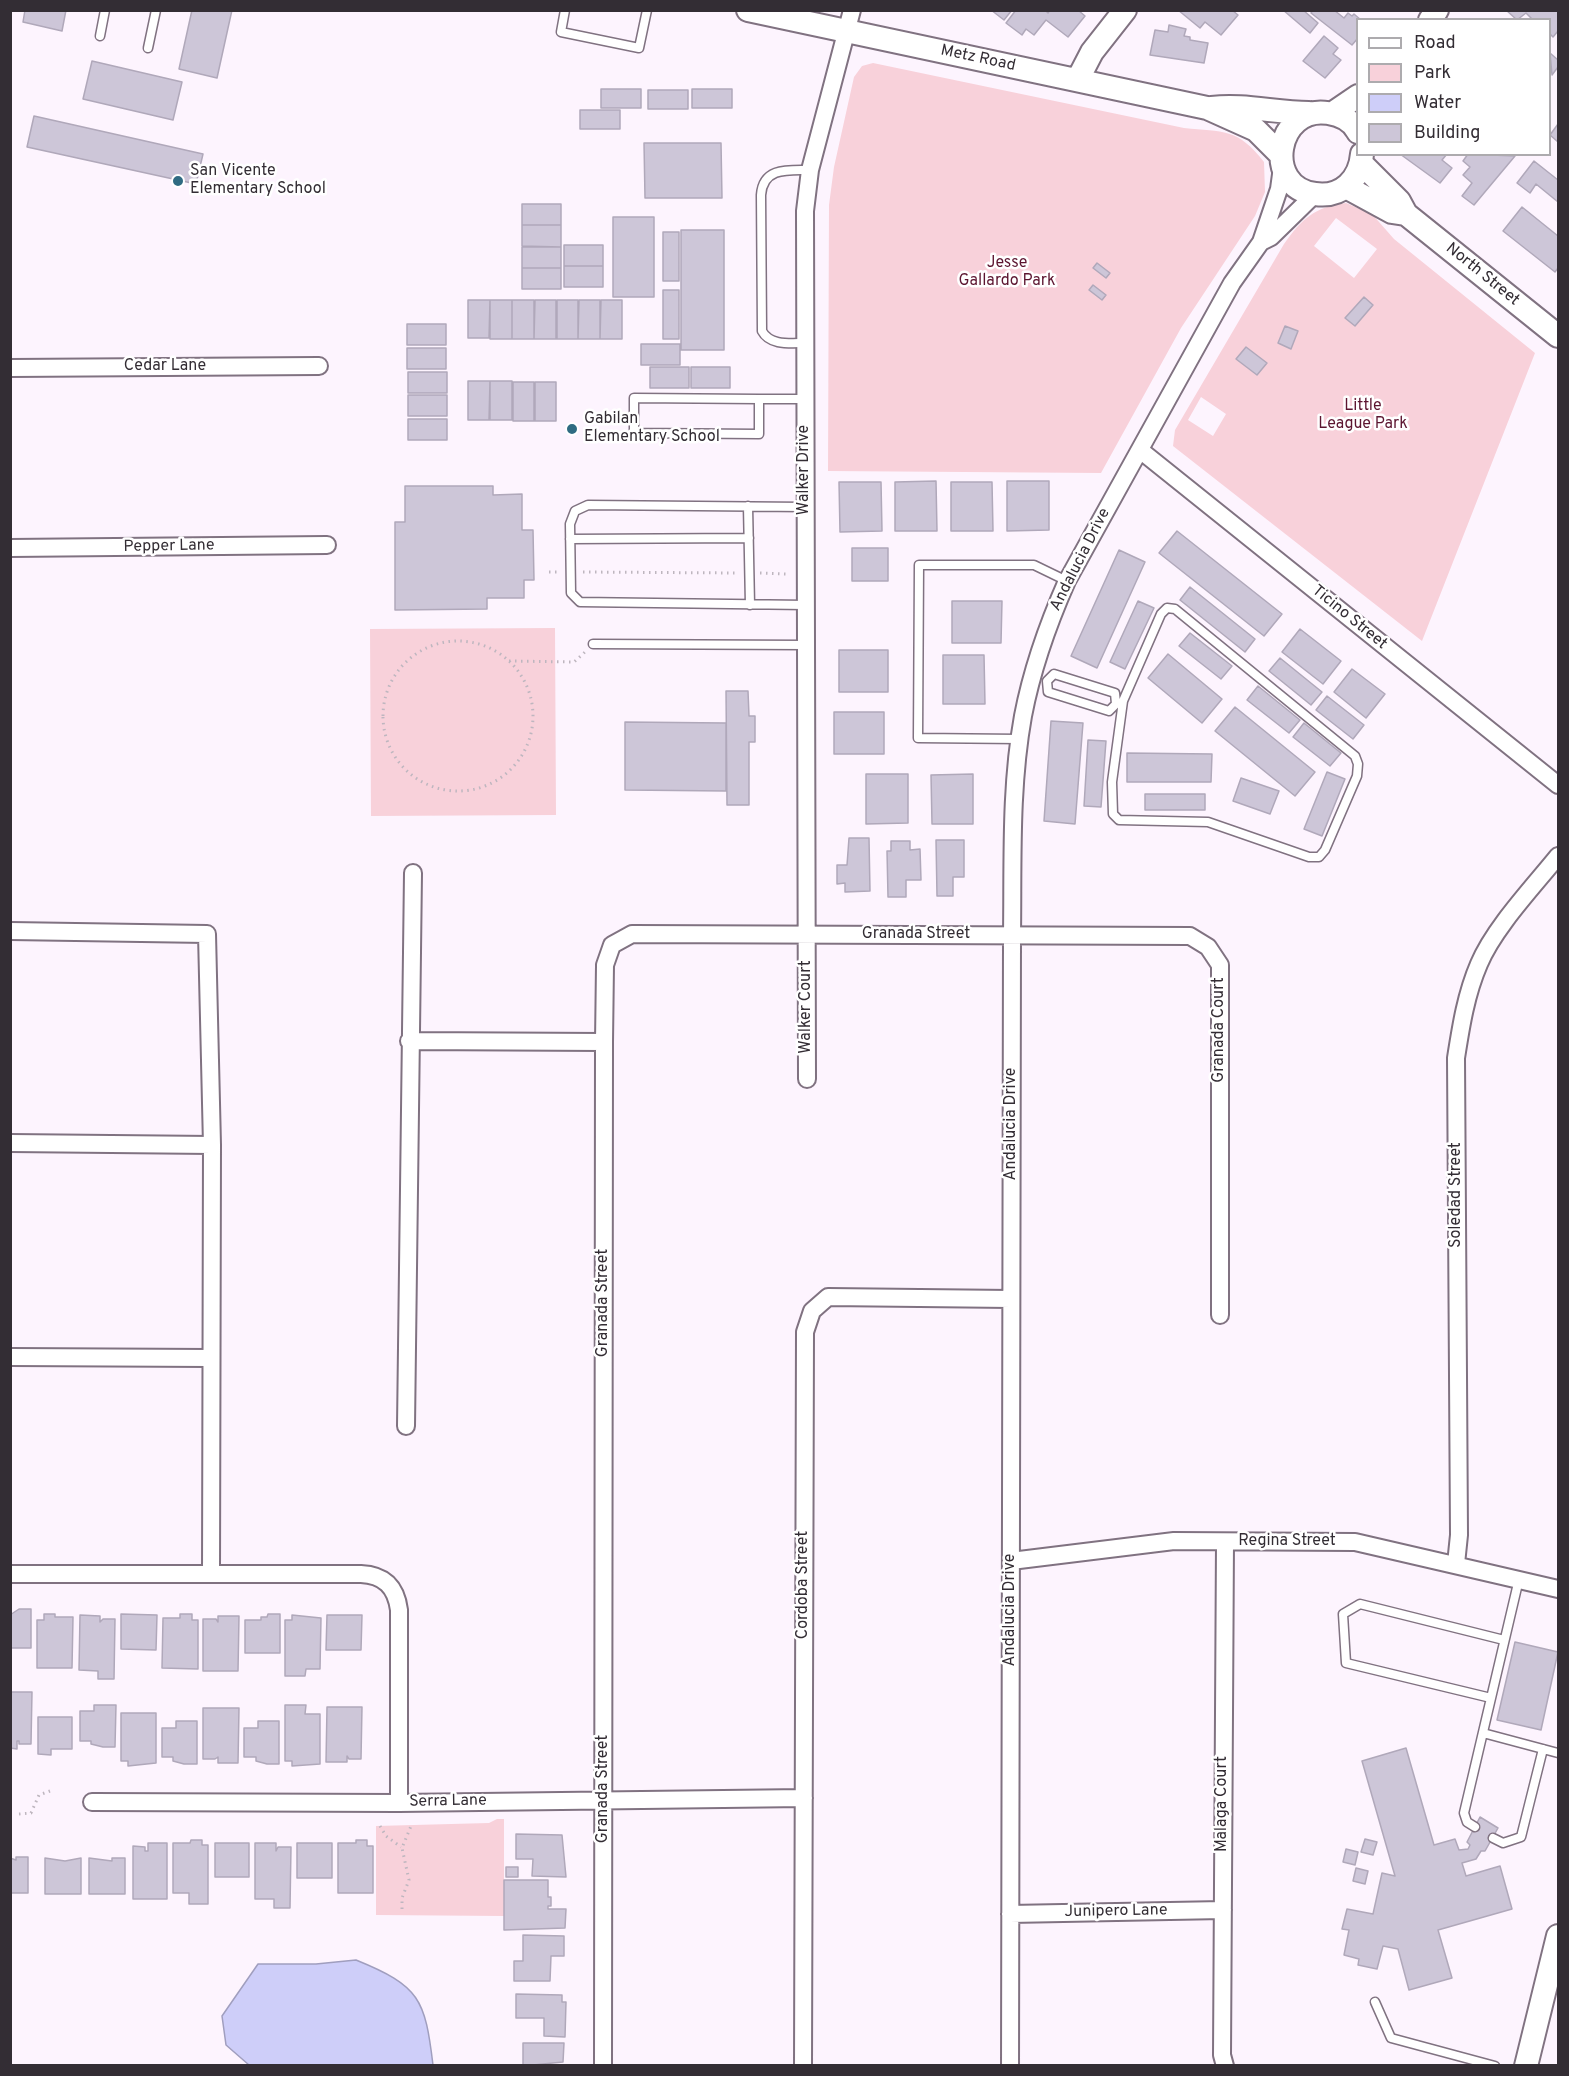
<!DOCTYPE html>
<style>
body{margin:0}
#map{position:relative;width:1569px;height:2076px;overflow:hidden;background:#fdf4fe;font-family:Overpass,sans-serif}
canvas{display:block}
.frame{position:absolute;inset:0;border:12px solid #332d34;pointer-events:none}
.legend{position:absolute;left:1356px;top:18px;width:195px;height:138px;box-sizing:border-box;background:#fff;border:2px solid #adabae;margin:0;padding:8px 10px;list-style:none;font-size:18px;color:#332d34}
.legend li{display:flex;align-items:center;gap:12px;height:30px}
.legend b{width:30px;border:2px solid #adabae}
</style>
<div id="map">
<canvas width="1569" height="2076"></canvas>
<div class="frame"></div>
<ul class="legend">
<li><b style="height:8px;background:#fff"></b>Road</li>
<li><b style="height:16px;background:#f8d1da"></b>Park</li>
<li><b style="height:16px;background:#cecef9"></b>Water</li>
<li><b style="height:16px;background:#cdc6d8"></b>Building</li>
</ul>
</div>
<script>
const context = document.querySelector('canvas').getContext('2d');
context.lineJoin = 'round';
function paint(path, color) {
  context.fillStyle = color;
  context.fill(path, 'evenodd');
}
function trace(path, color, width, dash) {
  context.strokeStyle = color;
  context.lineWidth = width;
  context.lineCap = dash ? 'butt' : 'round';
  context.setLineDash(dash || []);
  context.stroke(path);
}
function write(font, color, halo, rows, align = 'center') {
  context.font = font + ' Overpass,sans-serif';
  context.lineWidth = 5;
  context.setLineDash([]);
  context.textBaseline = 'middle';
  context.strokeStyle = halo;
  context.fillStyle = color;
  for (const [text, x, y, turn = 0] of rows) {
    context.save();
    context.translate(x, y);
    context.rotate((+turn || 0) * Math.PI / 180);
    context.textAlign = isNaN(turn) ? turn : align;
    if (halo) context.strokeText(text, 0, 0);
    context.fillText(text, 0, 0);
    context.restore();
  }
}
const green = new Path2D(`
 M873,63L1184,128C1223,132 1238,128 1264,162L1265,192L1255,216L1181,328L1101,473L828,471L829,205L834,167L854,77L862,66Z
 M1346,203L1372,214L1394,239L1535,353L1422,641L1173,446L1175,430L1284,244C1302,219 1314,207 1346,203ZM1336,218L1377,249L1354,278L1314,246ZM1201,397L1226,414L1213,436L1188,420Z
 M555,628L556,815L371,816L370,629Z
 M497,1819H504V1916L376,1915V1826L489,1823Z`);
const water = new Path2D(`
 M356,1960C420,1986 425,1999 433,2065H249L226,2045L222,2016L258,1964H316Z`);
const building = new Path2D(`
 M25,10H66L62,31L23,22Z
 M192,10H232L217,78L179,69Z
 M991,10H1012L1004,20Z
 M1016,10H1045L1048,13L1050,10H1078L1085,16L1068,37L1046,20L1034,35L1026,29L1022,35L1006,23Z
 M1178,10H1232L1238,15L1221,35L1205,22L1200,28Z
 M1283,10H1303L1318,23L1310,33Z
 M1313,10H1334L1344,18L1348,13L1352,16L1354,14L1361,20H1358V38L1352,45L1311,13Z
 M1506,10H1558V31L1553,37L1550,34V20H1533L1526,13L1517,20Z
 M1169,25L1186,29L1184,36L1190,37V40L1208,43L1204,63L1150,55L1155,30L1168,32Z
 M1324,36L1338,48L1333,54L1341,60L1325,78L1303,61Z
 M1550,53L1558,60V67L1552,75Z
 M92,61L182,82L173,120L83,99Z
 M601,89H641V108H601Z
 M692,89H732V108H692Z
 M648,90H688V109H648Z
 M580,110H620V129H580Z
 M34,116L203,154L196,184L27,147Z
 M1558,124V142L1550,135Z
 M644,143H721L722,198H645Z
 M1400,154H1447L1442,160L1452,168L1440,183Z
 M1468,154L1515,156L1474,205L1462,196L1472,183L1463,175L1470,167L1463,161Z
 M1534,161L1558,180V202L1536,184L1530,193L1517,183Z
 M522,204H561V225H522Z
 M1522,207L1558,236V268L1555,272L1503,231Z
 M613,217H654V297H613Z
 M522,225H561V247L522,246Z
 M681,230H724V350H681Z
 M663,232H679V281H663Z
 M564,245H603V266H564Z
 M522,247H561V268H522Z
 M1097,263L1110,273L1106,278L1093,268Z
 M564,266H603V287H564Z
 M522,268H561V289H522Z
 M1093,285L1106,295L1102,300L1089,290Z
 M663,290H679V339H663Z
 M1364,297L1373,305L1355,326L1345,318Z
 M468,300H490L489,338H468Z
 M490,300H512V339H490Z
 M512,300H534V339H512Z
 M535,300H556V339H534Z
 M557,300H578V339H557Z
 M579,300H600V339H578Z
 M601,300H622V339H600Z
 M407,324H446V345H407Z
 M1285,326L1298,331L1291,349L1278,343Z
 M641,344H680V365H641Z
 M1246,347L1267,363L1257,375L1236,359Z
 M407,348H446V369H407Z
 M650,367H689V388H650Z
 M691,367H730V388H691Z
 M408,372H447V393H408Z
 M468,381H490L489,420H468Z
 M490,381H512V420H490Z
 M513,382H534V421H513Z
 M535,382H556V421H535Z
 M408,395H447V416H408Z
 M408,419H447V440H408Z
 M936,481L937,531H895V482Z
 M1007,481H1049V530L1007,531Z
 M839,482H881L882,531L840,532Z
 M951,482H992L993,531H951Z
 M405,486H493V495L522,494V530H533L534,580H524V598H487V609L395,610V522H405Z
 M1177,531L1282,614L1264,636L1159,553Z
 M852,548H888V581H852Z
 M1119,550L1145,562L1097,668L1071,656Z
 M1190,587L1255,639L1245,652L1180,600Z
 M952,601H1002L1001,643H952Z
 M1138,601L1154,608L1125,669L1110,662Z
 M1300,629L1341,661L1323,684L1282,652Z
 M1190,633L1232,666L1221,679L1179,646Z
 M839,650H888V692H839Z
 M1168,654L1222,699L1202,723L1148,678Z
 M943,655H984L985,704H943Z
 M1280,658L1322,692L1311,705L1269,671Z
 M1352,669L1385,694L1366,718L1334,692Z
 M1258,686L1300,720L1289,733L1247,700Z
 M726,691H748L749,716H755V742H749V805H727Z
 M1327,696L1364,725L1353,739L1316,710Z
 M1235,707L1315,772L1295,796L1215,731Z
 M834,712H884V754H834Z
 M1051,721L1083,723L1075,824L1044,821Z
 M625,722L726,723V791L625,790Z
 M1304,723L1341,753L1330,766L1293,737Z
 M1088,740L1106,741L1101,807L1084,806Z
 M1127,753L1212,754L1211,782H1127Z
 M1327,772L1345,779L1322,836L1304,829Z
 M866,774H908V823L866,824Z
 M973,774V824H932L931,775Z
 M1241,778L1279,791L1270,814L1233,801Z
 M1145,794H1205V810H1145Z
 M849,838H869L870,891L845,892V883L837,884V865H847Z
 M936,840H964V877H953V896H937Z
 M891,841H910V850L920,849L921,880H906V897H888L887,851H891Z
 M19,1609H31V1648H10V1615Z
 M44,1614H55V1617H73L72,1668H37V1620H44Z
 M121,1614L157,1615L156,1650L121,1649Z
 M180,1614H192V1620H198V1669L162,1668L163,1618H180Z
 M268,1614H280V1653H245V1620H261V1617H267Z
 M80,1615L100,1616V1622L103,1619H115L114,1679H98V1671L79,1670Z
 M292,1615L321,1618L320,1669H306L305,1676H285V1620H292Z
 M327,1615H362L361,1650H326Z
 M218,1616H239L238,1671H203V1619H216L218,1622Z
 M1515,1642L1558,1652L1541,1730L1497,1720Z
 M10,1692H32L31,1744H19V1741H17V1749L10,1748Z
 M94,1705H116L115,1747H103L91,1744V1741H80V1711H94Z
 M285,1705H306L305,1714H320V1764L292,1766V1761H285Z
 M327,1707H362L361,1759H349L347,1756V1762H326Z
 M203,1708H239L238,1763H218V1757L215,1759H203Z
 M121,1713H156V1763L128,1766V1761H121Z
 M38,1717H72V1749H51V1755L38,1754Z
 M176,1721H197V1764H184L173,1761V1757H162V1728H176Z
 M258,1721H279V1764H267L256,1761V1757H244V1728H258Z
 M1406,1748L1434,1845L1455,1839L1459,1850L1468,1849L1470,1845L1467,1842L1480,1817L1498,1828L1485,1851H1481L1476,1859L1462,1863L1466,1876L1500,1866L1512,1909L1438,1930L1452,1978L1409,1990L1398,1949L1383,1946L1377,1969L1358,1965L1359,1959L1344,1955L1349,1930L1342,1929L1347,1909L1373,1914L1382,1873L1395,1876L1362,1761Z
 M516,1834L562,1835L566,1877L532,1876L533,1859H516Z
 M1365,1839L1377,1842L1373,1855L1361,1852Z
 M191,1840H202V1845H208V1904H189V1893H173V1843H190Z
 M356,1840H367V1846H373V1893H338V1843H356Z
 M148,1843H167V1899H133V1846L145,1847V1851H148Z
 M215,1843H249V1877H215Z
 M255,1843H276V1851L278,1847H291L290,1908H274V1899H255Z
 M297,1843H332V1878H297Z
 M1346,1849L1358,1852L1355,1865L1343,1862Z
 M16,1857H28V1893H10V1858L16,1860Z
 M45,1858L65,1861L81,1858V1894H45Z
 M89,1858L112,1861V1858H125V1894H89Z
 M506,1867H518V1877H506Z
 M1356,1868L1368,1871L1365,1884L1353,1881Z
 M504,1880H548V1897H551V1906H548V1909H566L565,1928L504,1930Z
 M523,1935L564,1936V1956H551L550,1981H514V1961H523Z
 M516,1994L562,1995V2002H566L565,2037L544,2036V2018H516Z
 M523,2043H564L563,2062L523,2066Z`);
const path = new Path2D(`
 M549,572H559
 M583,572L736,573
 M760,573L787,574
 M383 716a75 75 0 1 1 150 0a75 75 0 1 1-150 0Z
 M509,661L574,662L585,652
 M19,1814L31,1813L39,1795L50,1791
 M380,1826L386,1836L401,1847
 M402,1909V1898L409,1880L402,1848L411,1826`);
const lane = new Path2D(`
 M565,10L561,32L639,48L647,10
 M100,36L105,10
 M148,48L156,10
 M805,343C791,343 770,346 762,331L761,195C763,167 788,170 810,170
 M634,398L759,399V434L634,433Z
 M759,399H805
 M748,506L750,605
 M805,507L588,505L575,511L570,524L571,593L580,602L806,605
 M570,539L749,538
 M1167,608L1175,609L1355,756L1358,764L1357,776L1325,850L1319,857H1309L1208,822L1119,820L1113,814L1112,782L1123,701L1161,614Z
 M593,644L806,645
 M1054,674L1115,693L1116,704L1109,711L1048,692L1047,681Z
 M1020,739L918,738L919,565H1034L1067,581
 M1491,1698L1346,1663L1343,1614L1360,1604L1504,1640
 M1483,1733L1558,1753
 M1475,1827L1467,1822L1464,1813L1519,1579
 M1493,1838L1503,1843L1521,1837L1543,1749
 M1375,2002L1391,2038L1495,2066`);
const street = new Path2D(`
 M1261,242L1271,237L1315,194
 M10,368L319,366
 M1140,450L1558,785
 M10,548L327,545
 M10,931L207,934L212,1145L211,1574
 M409,1041L604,1042
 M807,1079L805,211L810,170L852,10
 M10,1143L212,1145
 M10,1357L210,1358
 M406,1426L413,873
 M1225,1542L1222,2055L1225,2066
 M1011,1561L1174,1541L1355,1542L1558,1589
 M1456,1564L1459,1535L1456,1058C1461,1026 1466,994 1479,964C1494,928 1533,887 1558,856
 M10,1574H361C384,1575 396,1587 399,1610V1803
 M92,1802L399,1803L804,1798
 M1010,1914L1223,1910
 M603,2066L604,1042L605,965L612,945L632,934L1190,936L1208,947L1220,965V1315
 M803,2066L805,1332L812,1311L828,1297L1011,1299
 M1010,2066L1012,936C1013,862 1010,788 1023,716C1032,669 1048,624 1067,581L1232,283L1261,242L1279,189L1282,167`);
const secondary = new Path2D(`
 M748,10L1207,108L1256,130L1280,154
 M1430,20L1437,10
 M1078,79L1092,52L1125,10
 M1212,108C1244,104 1276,113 1309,113
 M1333,113L1358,96
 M1358,132C1352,120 1341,115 1328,113C1276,105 1262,187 1315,194C1342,198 1360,179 1362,154
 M1361,163L1399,201L1406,214L1558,336
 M1346,187L1392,212L1405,214
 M1526,2066L1558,1936`);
const markers = [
 [178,181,6,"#2f6b82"],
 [572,429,6,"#2f6b82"]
];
const streetNames = [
 ["Metz Road",978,59,12],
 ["North Street",1482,275,39],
 ["Cedar Lane",165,367],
 ["Walker Drive",805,470,-90],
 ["Pepper Lane",169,547,-1],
 ["Andalucia Drive",1081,560,-63],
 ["Ticino Street",1349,618,39],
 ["Granada Street",916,935],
 ["Walker Court",807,1007,-90],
 ["Granada Court",1220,1030,-90],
 ["Andalucia Drive",1012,1124,-90],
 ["Soledad Street",1457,1195,-90],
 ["Granada Street",604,1303,-90],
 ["Regina Street",1287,1542],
 ["Cordoba Street",804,1585,-90],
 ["Andalucia Drive",1011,1610,-90],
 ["Granada Street",604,1789,-90],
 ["Serra Lane",448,1802,-1],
 ["Malaga Court",1223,1804,-90],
 ["Junipero Lane",1116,1912,-1]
];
const poiNames = [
 ["San Vicente",190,172],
 ["Elementary School",190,190],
 ["Gabilan",584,420],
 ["Elementary School",584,438]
];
const parkNames = [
 ["Jesse",1007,264],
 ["Gallardo Park",1007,282],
 ["Little",1363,407],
 ["League Park",1363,425]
];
paint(green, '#f8d1da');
paint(water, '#cecef9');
trace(water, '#a09ebe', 1.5);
paint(building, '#cdc6d8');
trace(building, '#b0a8ba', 1.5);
trace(lane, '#807281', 11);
trace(street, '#807281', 20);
trace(secondary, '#807281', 26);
trace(path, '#beb6bf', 3, [1.5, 4.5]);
trace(lane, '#fff', 8);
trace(street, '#fff', 16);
trace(secondary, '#fff', 22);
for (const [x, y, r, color] of markers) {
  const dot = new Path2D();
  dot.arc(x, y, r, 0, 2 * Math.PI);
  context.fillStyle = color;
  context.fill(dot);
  trace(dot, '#fff', 2);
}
write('16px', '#332d34', '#fff', streetNames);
write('16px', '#332d34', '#fff', poiNames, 'left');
write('16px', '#5c1530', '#fff', parkNames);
</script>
